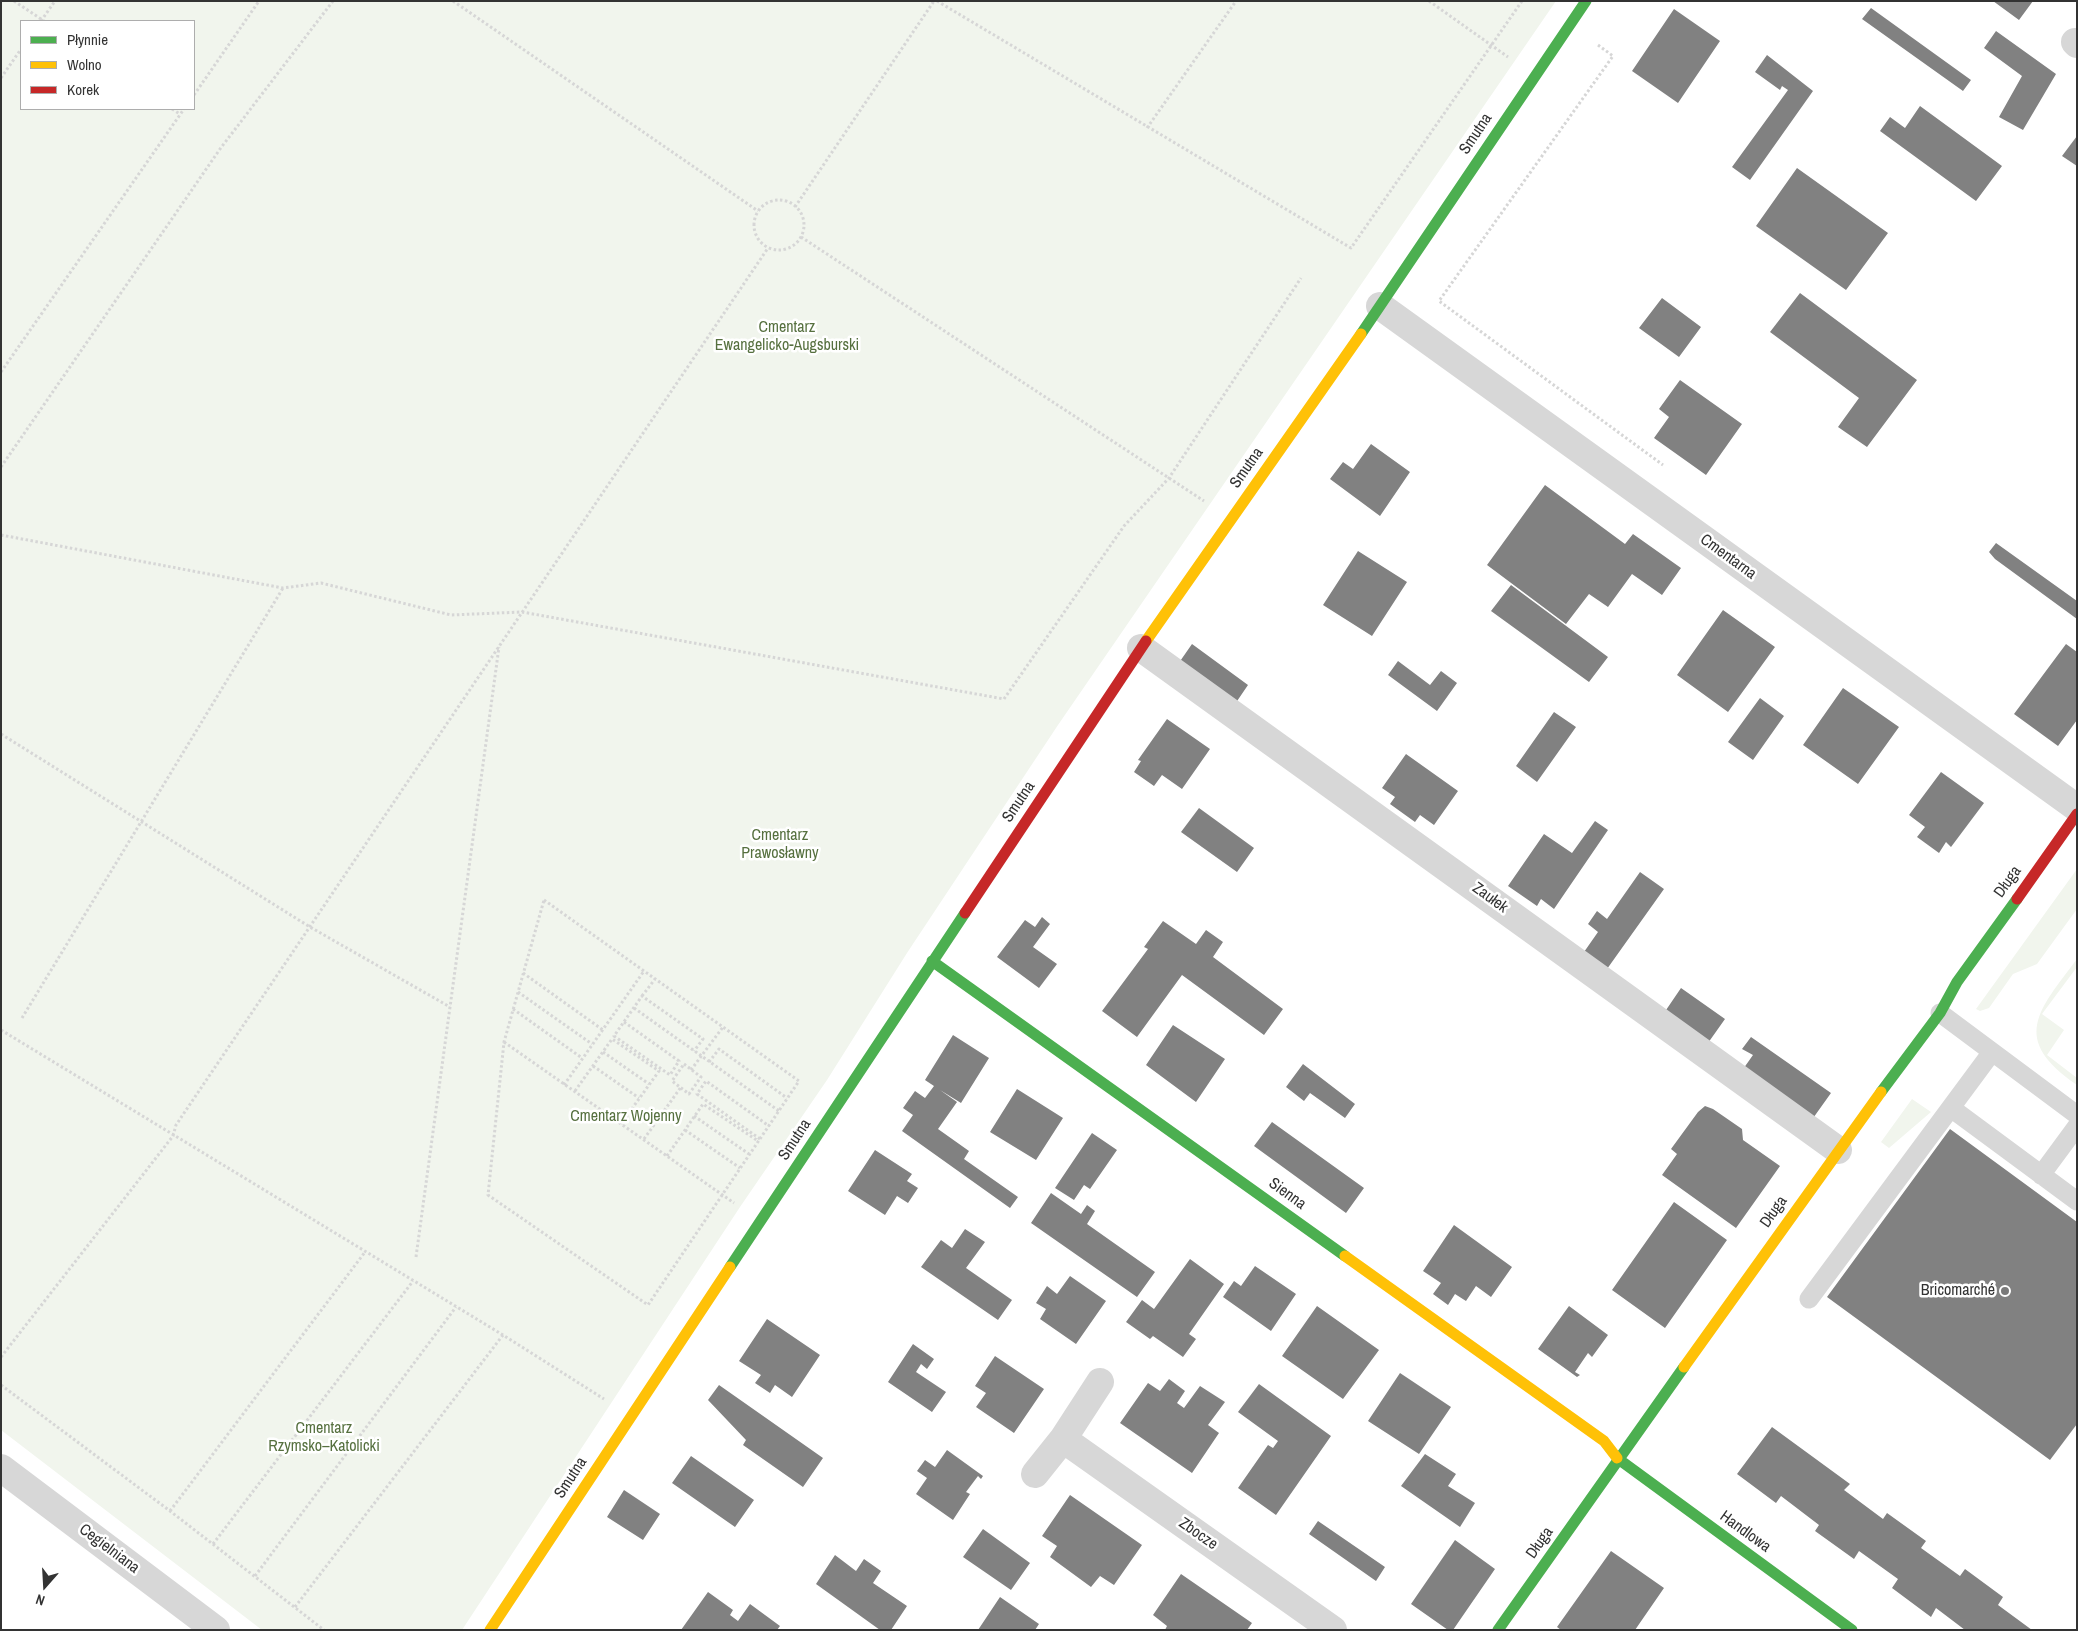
<!DOCTYPE html>
<meta charset="utf-8">
<style>
body{margin:0}
#map{position:relative;width:2078px;height:1631px;overflow:hidden;background:#fff;font-family:"Archivo Narrow",sans-serif}
canvas{display:block}
.frame{position:absolute;inset:0;border:2px solid #333;pointer-events:none}
.legend{position:absolute;left:20px;top:20px;width:175px;height:90px;box-sizing:border-box;background:#fff;border:1px solid #adadad;margin:0;padding:6px 9px;list-style:none;font-size:15px;color:#333}
.legend li{display:flex;align-items:center;gap:10px;height:25px}
.legend b{width:25px;border:1px solid #adadad}
.north{position:absolute;left:20px;top:1561px;width:50px;height:50px;-webkit-text-stroke:4px #fff;paint-order:stroke;rotate:199deg;font-size:14px;font-weight:700;line-height:20px;text-align:center;color:#333}
.north::after{content:'';display:block;margin:auto;width:18px;height:22px;background:#333;clip-path:polygon(50% 0,100% 100%,50% 72%,0 100%)}
</style>
<div id="map">
<canvas width="2078" height="1631"></canvas>
<div class="frame"></div>
<ul class="legend">
<li><b style="height:6px;background:#4caf50"></b>Płynnie</li>
<li><b style="height:6px;background:#ffc107"></b>Wolno</li>
<li><b style="height:6px;background:#c62828"></b>Korek</li>
</ul>
<div class="north">N</div>
</div>
<script>
const context = document.querySelector('canvas').getContext('2d');
context.lineJoin = 'round';
function paint(path, color) {
  context.fillStyle = color;
  context.fill(path, 'evenodd');
}
function trace(path, color, width, dash) {
  context.strokeStyle = color;
  context.lineWidth = width;
  context.lineCap = dash ? 'butt' : 'round';
  context.setLineDash(dash || []);
  context.stroke(path);
}
function write(font, color, halo, rows, align = 'center') {
  context.font = font + ' "Archivo Narrow",sans-serif';
  context.lineWidth = 5;
  context.setLineDash([]);
  context.textBaseline = 'middle';
  context.strokeStyle = halo;
  context.fillStyle = color;
  for (const [text, x, y, turn = 0] of rows) {
    context.save();
    context.translate(x, y);
    context.rotate((+turn || 0) * Math.PI / 180);
    context.textAlign = isNaN(turn) ? turn : align;
    if (halo) context.strokeText(text, 0, 0);
    context.fillText(text, 0, 0);
    context.restore();
  }
}
const green = new Path2D(`
 M1,1H1556L1058,725L907,953L827,1080L740,1207L462,1630H262L1,1430ZM194,21V109H21V21Z
 M2077,869V909L2037,964L2013,974L1989,1008L1980,1011L1976,1009Z
 M2077,959V967L2042,1014L2064,1030L2047,1055L2077,1078V1085C2010,1039 2038,1011 2077,959Z
 M1912,1099L1931,1112L1889,1148L1881,1142Z`);
const building = new Path2D(`
 M1993,1H2033L2019,20Z
 M1871,8L1971,80L1963,91L1862,19Z
 M1674,9L1720,41L1678,103L1632,71Z
 M1996,31L2056,74L2023,130L1999,117L2022,76L1984,48Z
 M1767,55L1813,91L1750,180L1732,167L1788,90L1782,86L1780,90L1755,72Z
 M1920,106L2002,166L1976,201L1880,131L1890,117L1905,128Z
 M2077,136V166L2062,156Z
 M1797,168L1888,233L1846,290L1756,226Z
 M1800,293L1917,380L1867,447L1838,427L1859,398L1770,332Z
 M1662,298L1701,327L1679,357L1639,328Z
 M1680,380L1742,424L1706,475L1654,438L1669,417L1659,409Z
 M1371,444L1410,472L1380,516L1330,479L1343,462L1353,469Z
 M1545,485L1625,544L1633,534L1681,568L1662,595L1632,574L1608,607L1589,594L1566,624L1487,565Z
 M1996,543L2077,601V619L1995,559L1989,552Z
 M1358,551L1407,582L1372,636L1323,605Z
 M1511,585L1608,657L1589,682L1491,611Z
 M1723,610L1775,647L1728,712L1677,675Z
 M1192,644L1248,685L1233,707L1176,667Z
 M2066,644L2077,652V720L2058,746L2014,714Z
 M1398,661L1430,685L1441,671L1457,683L1437,711L1388,675Z
 M1843,688L1899,727L1858,784L1803,745Z
 M1760,698L1784,716L1753,760L1728,742Z
 M1554,712L1576,727L1537,782L1516,766Z
 M1167,719L1210,749L1182,789L1162,775L1154,786L1134,772L1141,761L1138,760Z
 M1406,754L1458,791L1434,825L1420,815L1415,822L1390,804L1395,797L1382,788Z
 M1941,772L1984,803L1951,847L1946,842L1939,853L1917,837L1925,827L1909,815Z
 M1199,808L1254,848L1237,872L1181,832Z
 M1595,821L1608,830L1554,909L1541,899L1537,906L1508,886L1544,834L1572,853Z
 M1640,872L1664,889L1607,969L1584,952L1598,932L1588,924L1597,911L1607,919Z
 M1042,917L1050,924L1033,947L1057,964L1039,988L997,957L1025,920L1035,927Z
 M1163,921L1196,944L1206,930L1223,942L1213,957L1283,1009L1264,1035L1182,975L1137,1037L1102,1011L1148,949L1144,947Z
 M1681,988L1725,1019L1708,1043L1664,1013Z
 M1173,1025L1225,1059L1196,1102L1146,1065Z
 M953,1035L989,1058L961,1103L940,1090L957,1102L938,1129L969,1151L964,1159L1018,1197L1010,1208L902,1131L913,1115L903,1108L915,1091L925,1098L934,1086L925,1080Z
 M1751,1037L1831,1093L1811,1121L1741,1072L1753,1055L1742,1049Z
 M1303,1064L1355,1104L1345,1118L1310,1093L1304,1101L1286,1087Z
 M1017,1089L1063,1118L1036,1160L990,1132Z
 M1705,1106L1713,1109L1742,1129L1743,1140L1780,1166L1736,1228L1662,1175L1677,1154L1671,1149L1698,1112Z
 M1272,1122L1364,1188L1346,1213L1254,1146Z
 M1950,1129L2077,1222V1424L2050,1460L1827,1297Z
 M1092,1133L1117,1150L1090,1189L1084,1185L1074,1200L1055,1188Z
 M875,1150L912,1174L907,1181L918,1188L908,1203L897,1196L885,1215L848,1191Z
 M1051,1193L1081,1214L1087,1205L1095,1211L1087,1224L1155,1272L1137,1297L1031,1223Z
 M1674,1202L1727,1240L1665,1328L1612,1290Z
 M1454,1225L1512,1267L1491,1297L1476,1286L1466,1301L1455,1294L1448,1305L1433,1294L1441,1283L1423,1271Z
 M965,1229L985,1242L966,1268L1012,1300L998,1320L921,1267L941,1240L952,1248Z
 M1190,1259L1224,1284L1189,1334L1196,1339L1183,1357L1153,1336L1150,1339L1126,1322L1142,1300L1154,1309Z
 M1255,1266L1296,1294L1271,1331L1223,1297L1234,1281L1241,1286Z
 M1070,1276L1106,1301L1076,1344L1040,1319L1046,1309L1036,1303L1047,1286L1057,1294Z
 M1317,1306L1379,1350L1343,1399L1282,1356Z
 M1569,1306L1608,1335L1592,1357L1588,1353L1575,1372L1580,1375L1577,1377L1538,1349Z
 M767,1319L820,1355L792,1397L775,1385L770,1393L755,1383L761,1375L739,1361Z
 M913,1344L934,1359L927,1369L921,1364L916,1372L946,1392L932,1412L888,1382Z
 M995,1356L1044,1389L1014,1433L976,1407L986,1393L975,1386Z
 M1400,1373L1451,1407L1419,1454L1368,1421Z
 M1169,1379L1185,1391L1177,1403L1184,1408L1200,1386L1225,1402L1208,1425L1219,1433L1192,1473L1120,1423L1148,1383L1160,1391Z
 M1259,1384L1331,1436L1276,1515L1238,1488L1268,1445L1273,1448L1278,1441L1238,1412Z
 M719,1385L823,1458L803,1487L743,1445L746,1440L708,1400Z
 M1772,1427L1850,1484L1844,1490L1883,1519L1887,1513L1926,1541L1921,1548L1960,1576L1965,1569L2003,1597L1998,1605L2032,1630H1965L1936,1608L1931,1617L1892,1588L1898,1579L1859,1551L1854,1559L1815,1531L1819,1525L1781,1496L1776,1503L1737,1474Z
 M947,1450L983,1476L981,1479L978,1476L966,1492L970,1494L953,1520L916,1494L927,1478L917,1471L925,1460L935,1467Z
 M1425,1454L1456,1474L1448,1486L1475,1503L1460,1527L1401,1486Z
 M691,1456L754,1500L735,1527L672,1483Z
 M624,1490L660,1514L643,1540L607,1517Z
 M1070,1495L1142,1545L1114,1585L1100,1576L1091,1587L1050,1557L1057,1546L1042,1536Z
 M1318,1521L1385,1567L1376,1581L1309,1534Z
 M983,1529L1030,1563L1011,1590L963,1557Z
 M1455,1540L1495,1569L1453,1630H1448L1411,1604Z
 M1611,1551L1664,1588L1635,1630H1561L1557,1627Z
 M835,1555L856,1571L864,1559L881,1571L873,1583L907,1606L891,1630H880L816,1584Z
 M1181,1574L1252,1623L1247,1630H1165L1167,1626L1153,1615Z
 M708,1592L733,1610L730,1615L738,1621L750,1604L780,1626L777,1630H681Z
 M1000,1597L1039,1624L1035,1630H978Z`);
const path = new Path2D(`
 M14,1L44,21
 M453,1L758,211
 M937,1L1351,248L1522,1
 M1429,1L1508,57
 M41,21L55,1
 M1598,45L1613,56L1439,301L1663,465
 M1,78L21,49
 M194,95L259,1
 M172,109L180,114
 M1147,128L1236,1
 M754 225a25 25 0 1 1 50 0a25 25 0 1 1-50 0Z
 M795,207L934,1
 M801,237L1204,501
 M1,372L184,109
 M1,467L220,149L333,1
 M1,535L283,588L321,583L451,615L522,612L1004,699L1124,526L1169,478L1301,278
 M1,734L310,927L450,1007
 M544,900L799,1081L648,1305L488,1195L504,1042Z
 M523,973L603,1030
 M518,992L592,1044
 M642,996L655,979
 M634,1008L779,1111
 M513,1009L582,1058
 M22,1018L283,588
 M624,1022L679,1061L670,1075L614,1036L642,996L703,1039L694,1051
 M1,1030L503,1335L604,1399
 M504,1042L734,1203
 M603,1052L649,1084
 M709,1062L719,1049L787,1098
 M684,1064L701,1077L689,1094L672,1081Z
 M593,1066L639,1098
 M691,1070L723,1027
 M564,1085L644,971
 M575,1091L612,1039L659,1071L621,1124
 M694,1116L749,1154
 M685,1130L740,1168
 M644,1139L681,1087
 M760,1139L697,1094L706,1081L769,1126
 M667,1156L703,1104L758,1141
 M416,1257L499,647
 M1,1357L173,1136L176,1125L768,248
 M1,1385L170,1511L324,1630
 M170,1511L365,1252
 M213,1544L413,1281
 M255,1576L456,1307
 M295,1607L503,1335`);
const lane = new Path2D(`
 M1940,1013L2077,1115
 M1951,1108L2077,1201
 M2041,1175L2077,1126
 M1809,1299L1992,1052`);
const street = new Path2D(`
 M2075,42L2077,44
 M1380,306L2077,808
 M1141,648L1838,1150
 M1063,1439L1333,1630
 M1,1468L216,1630
 M1035,1474L1063,1439L1100,1382`);
const fast = new Path2D(`
 M1361,334L1586,1
 M932,961L1345,1256
 M1881,1092L1940,1013L1957,982L2017,899
 M730,1267L965,913
 M1617,1458L1852,1630
 M1498,1630L1684,1367`);
const slow = new Path2D(`
 M1146,641L1361,334
 M1345,1256L1604,1441L1617,1458
 M1684,1367L1881,1092
 M490,1630L730,1267`);
const jam = new Path2D(`
 M2017,899L2077,814
 M965,913L1146,641`);
const markers = [
 [2005,1291,5,"#7a7a7a"]
];
const streetNames = [
 ["Smutna",1476,134,-56],
 ["Smutna",1247,468,-55],
 ["Cmentarna",1728,557,36],
 ["Smutna",1019,802,-56],
 ["Długa",2008,882,-54],
 ["Zaułek",1490,898,36],
 ["Smutna",795,1140,-57],
 ["Sienna",1287,1194,36],
 ["Długa",1774,1212,-55],
 ["Smutna",571,1478,-57],
 ["Handlowa",1745,1532,36],
 ["Zbocze",1198,1534,35],
 ["Długa",1540,1543,-55],
 ["Cegielniana",109,1549,37]
];
const parkNames = [
 ["Cmentarz",787,328],
 ["Ewangelicko-Augsburski",787,346],
 ["Cmentarz",780,836],
 ["Prawosławny",780,854],
 ["Cmentarz Wojenny",626,1117],
 ["Cmentarz",324,1429],
 ["Rzymsko–Katolicki",324,1447]
];
const poiNames = [
 ["Bricomarché",1995,1291]
];
paint(green, '#f1f5ed');
paint(building, '#818181');
trace(path, '#d6d6d6', 3, [2.5, 2.5]);
trace(lane, '#d7d7d7', 19);
trace(street, '#d7d7d7', 28);
trace(fast, '#4caf50', 11);
trace(slow, '#ffc107', 11);
trace(jam, '#c62828', 11);
for (const [x, y, r, color] of markers) {
  const dot = new Path2D();
  dot.arc(x, y, r, 0, 2 * Math.PI);
  context.fillStyle = color;
  context.fill(dot);
  trace(dot, '#fff', 2);
}
write('16px', '#333', '#fff', streetNames);
write('16px', '#56703f', '#fff', parkNames);
write('16px', '#333', '#fff', poiNames, 'right');
</script>
